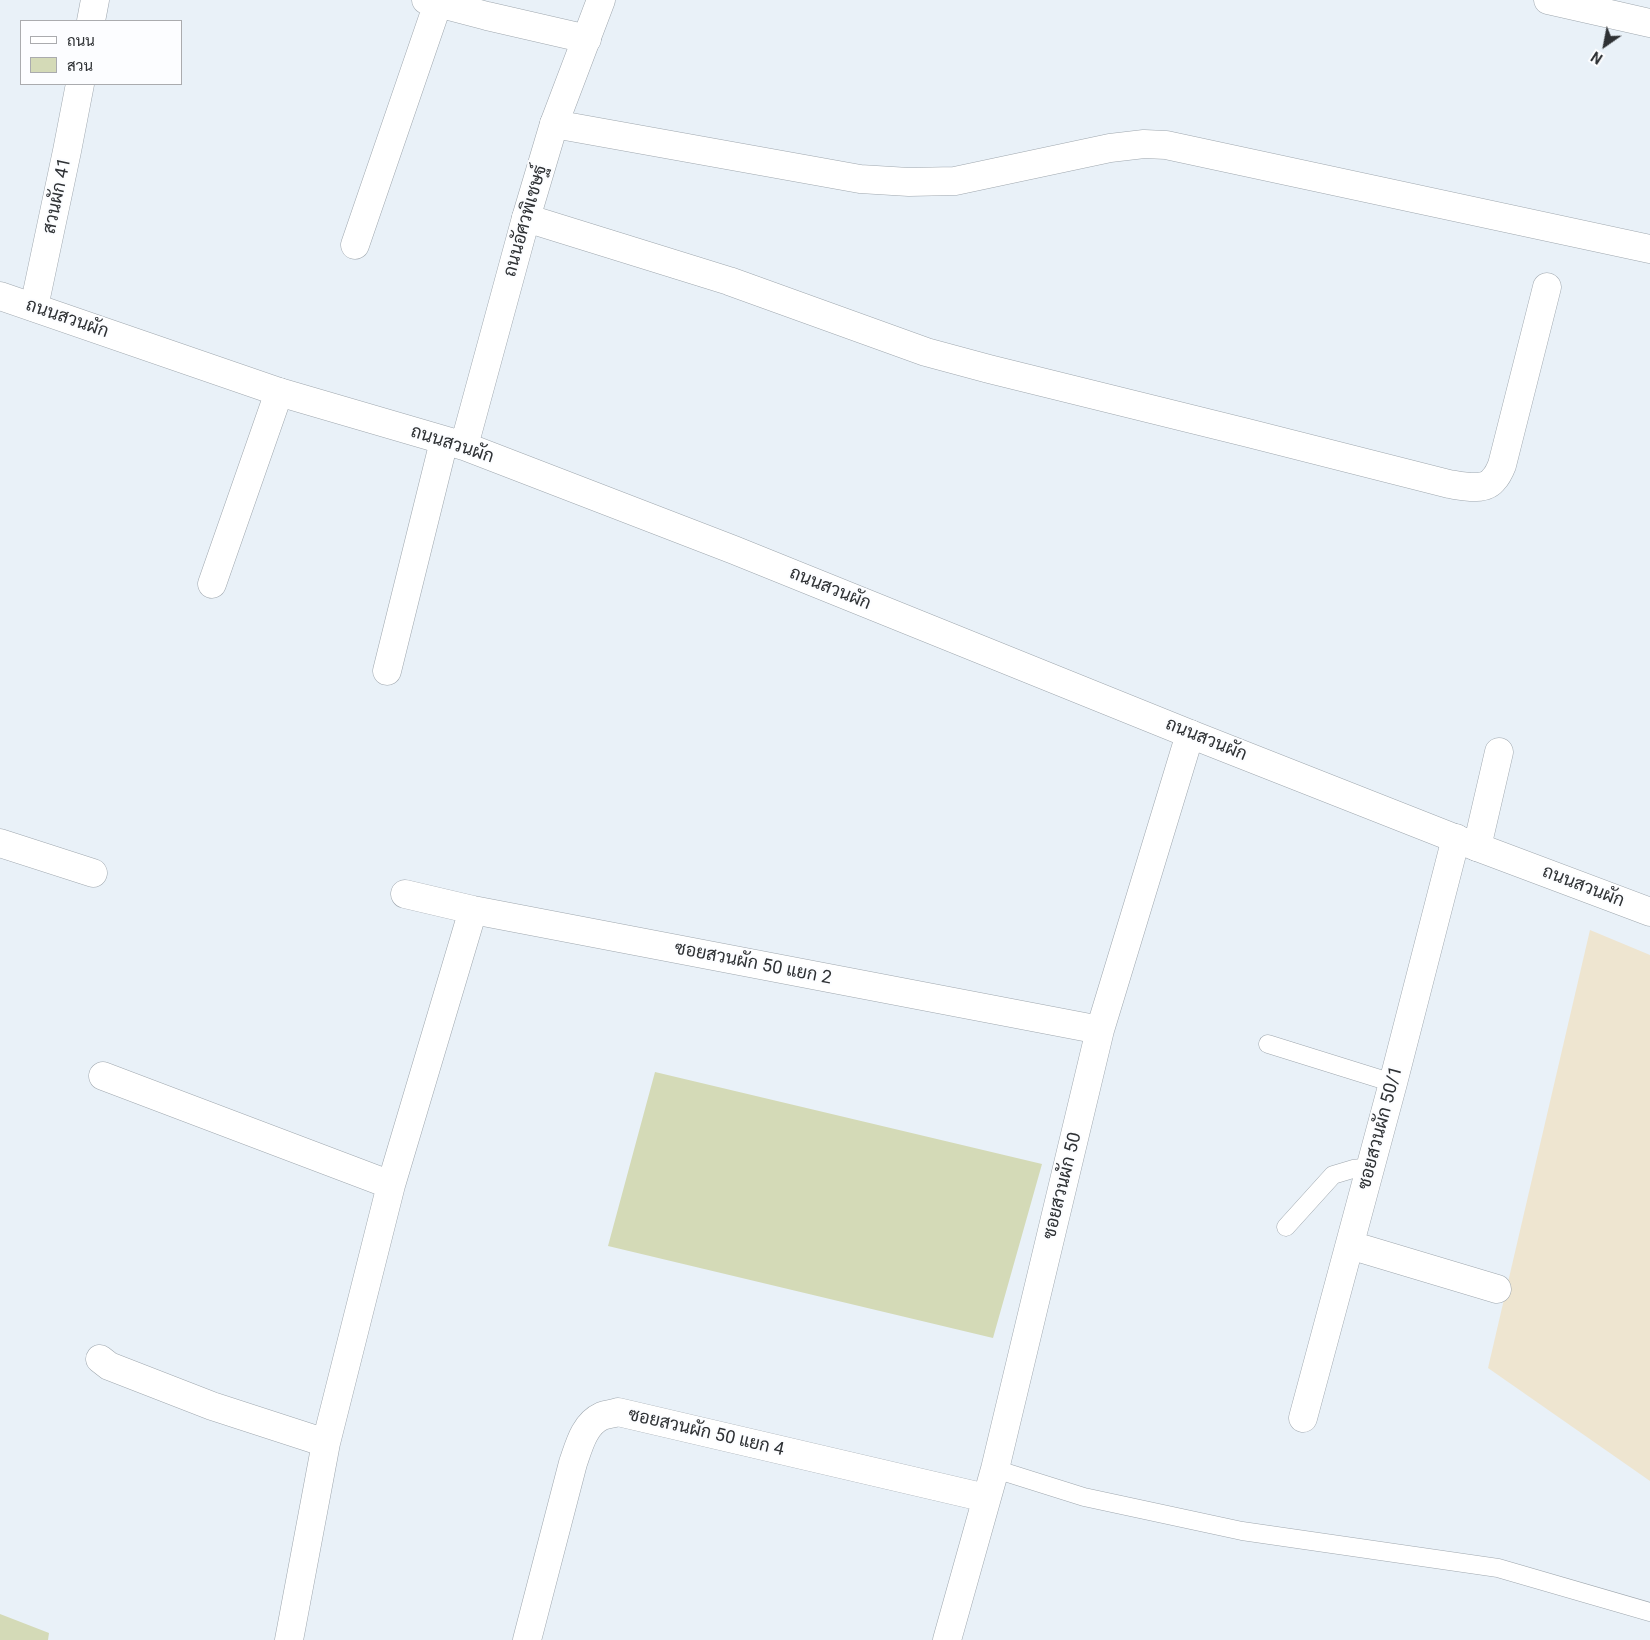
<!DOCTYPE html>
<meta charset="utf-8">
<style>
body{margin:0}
#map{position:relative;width:1650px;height:1640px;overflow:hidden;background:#e9f1f8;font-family:Roboto,Sarabun,sans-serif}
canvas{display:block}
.legend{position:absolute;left:20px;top:20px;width:162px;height:65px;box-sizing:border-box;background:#fcfdff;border:1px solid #aaabae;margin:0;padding:6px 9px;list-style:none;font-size:15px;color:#2e3134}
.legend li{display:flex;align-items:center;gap:10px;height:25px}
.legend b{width:25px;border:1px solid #aaabae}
.north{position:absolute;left:1580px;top:20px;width:50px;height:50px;-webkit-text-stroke:4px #fcfdff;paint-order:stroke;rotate:213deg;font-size:14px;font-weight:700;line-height:20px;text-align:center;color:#2e3134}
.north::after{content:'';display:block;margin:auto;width:18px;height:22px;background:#2e3134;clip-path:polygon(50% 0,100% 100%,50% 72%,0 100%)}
</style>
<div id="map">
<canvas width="1650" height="1640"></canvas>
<ul class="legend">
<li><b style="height:6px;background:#fff"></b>ถนน</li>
<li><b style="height:14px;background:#d4dab7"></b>สวน</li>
</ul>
<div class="north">N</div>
</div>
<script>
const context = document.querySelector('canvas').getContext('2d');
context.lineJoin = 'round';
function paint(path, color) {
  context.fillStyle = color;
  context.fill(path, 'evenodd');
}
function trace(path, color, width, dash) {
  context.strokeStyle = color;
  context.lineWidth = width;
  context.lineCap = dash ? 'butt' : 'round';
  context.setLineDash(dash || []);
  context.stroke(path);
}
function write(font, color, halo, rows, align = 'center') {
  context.font = font + ' Roboto,Sarabun,sans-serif';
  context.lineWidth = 4;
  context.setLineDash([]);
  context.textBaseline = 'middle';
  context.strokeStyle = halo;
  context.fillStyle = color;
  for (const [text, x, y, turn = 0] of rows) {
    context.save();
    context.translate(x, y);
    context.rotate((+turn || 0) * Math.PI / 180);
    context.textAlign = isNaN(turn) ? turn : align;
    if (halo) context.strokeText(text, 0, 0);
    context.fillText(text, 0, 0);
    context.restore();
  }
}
const education = new Path2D(`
 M1590,930L1650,955V1481L1488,1368Z`);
const green = new Path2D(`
 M655,1072L1042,1164L993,1338L608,1246Z
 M0,1614L49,1633L48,1640H0Z`);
const lane = new Path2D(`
 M1268,1044L1393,1083
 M1286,1227L1333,1175L1353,1169L1371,1167
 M995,1469L1084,1497L1242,1531L1498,1568L1650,1612`);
const street = new Path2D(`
 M426,0L487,16L587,39
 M1548,0L1650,23
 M91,21L95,0
 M554,124L860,179L909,182L955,181L1110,148L1144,144L1166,145L1650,249
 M526,218L729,281L926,352L989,369L1248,433L1449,484C1462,486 1485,492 1494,479C1498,475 1500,470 1502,465L1547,287
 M355,245L438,3
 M34,307L67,151L80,84
 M212,584L279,392
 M387,671L444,441
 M0,843L93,873
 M1477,847L1499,752
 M405,894L473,910L1100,1030
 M103,1076L391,1185
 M1350,1245L1497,1289
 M100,1359L109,1366L212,1406L326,1443
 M1303,1418L1393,1083L1456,838
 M289,1640L326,1443L391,1185L473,910
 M527,1640L573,1463C579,1446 584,1424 602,1416C607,1414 613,1414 618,1412L986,1498
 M947,1640L995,1469L1100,1030L1190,734`);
const secondary = new Path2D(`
 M0,296L279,392L464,446L734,550L1190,734L1477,847L1650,912
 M464,446L526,218L554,124L601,0`);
const streetNames = [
 ["สวนผัก 41",58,196,-78],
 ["ถนนอัศวพิเชษฐ์",526,221,-74],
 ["ถนนสวนผัก",67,319,19],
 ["ถนนสวนผัก",452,445,18],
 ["ถนนสวนผัก",830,589,22],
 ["ถนนสวนผัก",1206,740,22],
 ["ถนนสวนผัก",1583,887,21],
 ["ซอยสวนผัก 50 แยก 2",753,964,11],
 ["ซอยสวนผัก 50/1",1381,1128,-75],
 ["ซอยสวนผัก 50",1063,1186,-76],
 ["ซอยสวนผัก 50 แยก 4",706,1433,13]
];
paint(education, '#eee5d0');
paint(green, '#d4dab7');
trace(lane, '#9fa7ae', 19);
trace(street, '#9fa7ae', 29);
trace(secondary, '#9fa7ae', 29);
trace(lane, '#fff', 18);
trace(street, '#fff', 28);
trace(secondary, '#fff', 28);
write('18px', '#2e3134', '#fcfdff', streetNames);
</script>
